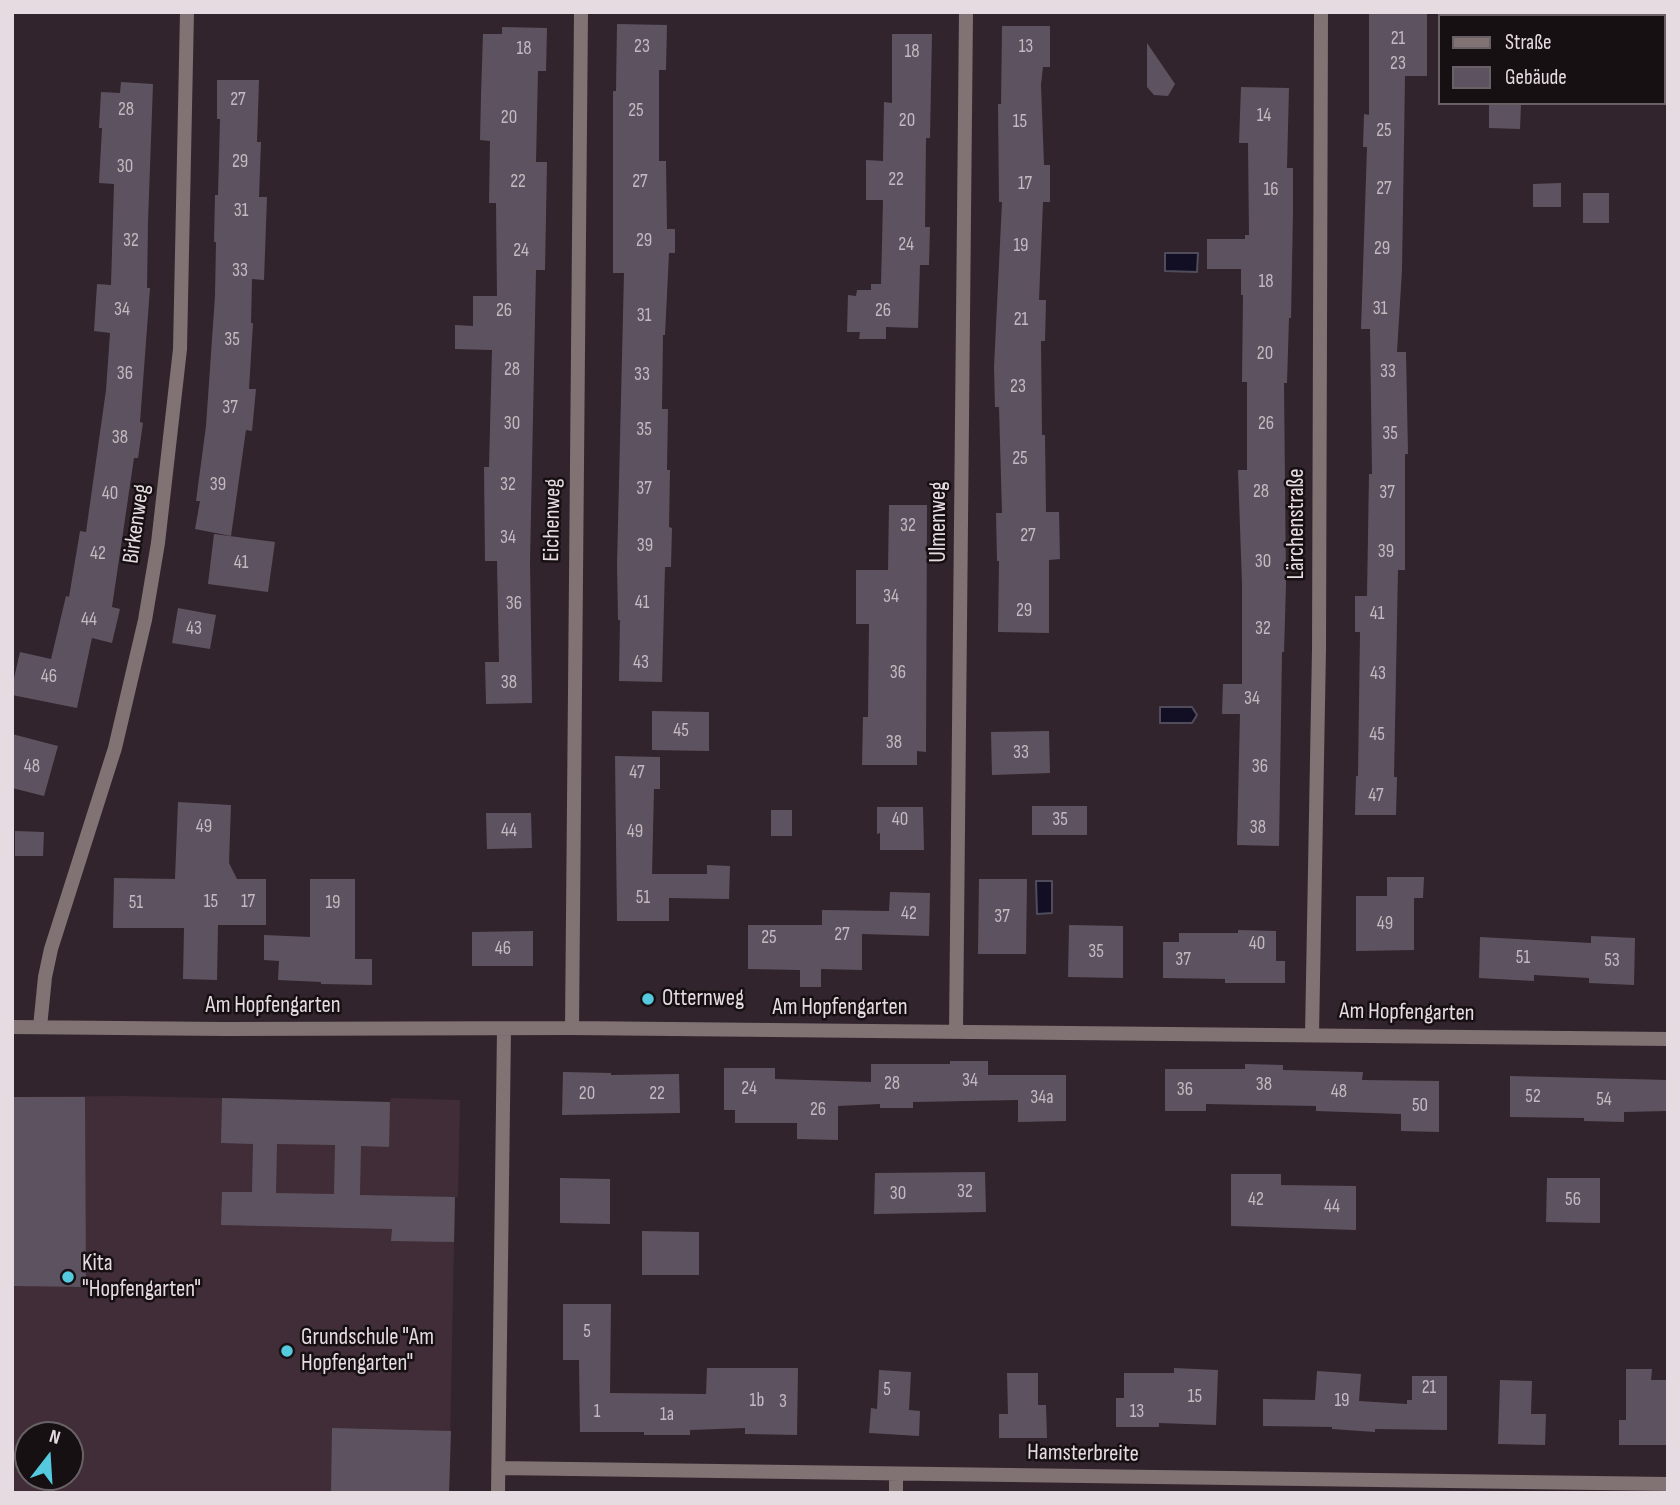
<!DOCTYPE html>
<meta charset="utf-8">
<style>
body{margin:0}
#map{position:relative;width:1680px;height:1505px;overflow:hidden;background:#32242c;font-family:"Sofia Sans Condensed",sans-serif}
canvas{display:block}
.frame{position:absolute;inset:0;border:14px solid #e5dbe0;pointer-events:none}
.legend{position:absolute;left:1438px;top:14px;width:228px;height:91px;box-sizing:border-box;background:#161013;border:2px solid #696165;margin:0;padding:9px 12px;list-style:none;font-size:21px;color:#e5dbe0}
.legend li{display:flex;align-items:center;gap:14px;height:35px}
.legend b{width:35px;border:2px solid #696165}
.north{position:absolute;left:14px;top:1421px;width:70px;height:70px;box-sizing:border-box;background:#161013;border:2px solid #696165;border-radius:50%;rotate:17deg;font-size:19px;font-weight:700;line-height:28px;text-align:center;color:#e5dbe0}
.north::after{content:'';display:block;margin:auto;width:24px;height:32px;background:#55cade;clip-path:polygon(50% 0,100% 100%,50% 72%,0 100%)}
</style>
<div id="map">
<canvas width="1680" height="1505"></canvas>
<div class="frame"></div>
<ul class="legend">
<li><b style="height:9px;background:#817273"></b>Straße</li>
<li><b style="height:19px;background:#5d5360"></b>Gebäude</li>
</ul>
<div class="north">N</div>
</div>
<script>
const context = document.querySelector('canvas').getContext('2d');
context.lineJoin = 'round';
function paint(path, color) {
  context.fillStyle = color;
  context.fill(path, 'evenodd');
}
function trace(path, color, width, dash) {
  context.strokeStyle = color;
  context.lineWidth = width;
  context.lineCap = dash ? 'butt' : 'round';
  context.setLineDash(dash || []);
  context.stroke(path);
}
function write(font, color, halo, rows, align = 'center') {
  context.font = font + ' "Sofia Sans Condensed",sans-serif';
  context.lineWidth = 5;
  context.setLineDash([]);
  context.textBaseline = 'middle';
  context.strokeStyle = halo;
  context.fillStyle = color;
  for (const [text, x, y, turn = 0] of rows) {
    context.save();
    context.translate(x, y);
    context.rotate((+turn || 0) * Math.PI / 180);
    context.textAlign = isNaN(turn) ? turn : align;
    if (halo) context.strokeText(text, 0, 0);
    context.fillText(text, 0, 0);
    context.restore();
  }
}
const built = new Path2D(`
 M127,1096L390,1102L391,1098L460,1100L458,1197H455L449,1493H12V1097ZM28,1435H70V1477H28Z`);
const water = new Path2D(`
 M1165,253H1198L1197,272L1165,271Z
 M1160,707H1192L1197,715L1192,723H1160Z
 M1036,881H1052V913L1037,914Z`);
const building = new Path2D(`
 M1369,12H1427V76H1405L1402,270L1397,352H1406L1408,454H1405V570H1398L1394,777H1397L1396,815H1355L1356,776H1358L1360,632H1355V596H1367L1369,474H1372L1370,329H1361L1367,147H1363L1364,114L1369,115Z
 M617,24L667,25L666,70H659V161H666L667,229H675V253H669L665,335H663L662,409H668L667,470H670L669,527L672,528L671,567H665L662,682L619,681L620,620H618L617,565L624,273H613V91H616Z
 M1002,26H1050V67H1043L1041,85L1044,165H1050V202H1043L1039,300H1046L1045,341H1041L1042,435H1045L1046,512H1059L1060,559L1049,560V633L998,632L999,561H997L996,513H1002L999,407H995L994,367L1002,202H999L998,104H1001Z
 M502,27L547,28L546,71H538L536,162H547L545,270H536L530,562L532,703L486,704L485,662H499L497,561H485L484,467H489L492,350L455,349V325L473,326V296H497L496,203H489L490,141L480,140L481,95L483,34H502Z
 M892,34H932L930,138H926L925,227H930L929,265H920L918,328L886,327V339H859L860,332H847L848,295L856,296L857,290H871V284H881L883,200H866V160L883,161L884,102L892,103Z
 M1147,43L1175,84L1168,96L1154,95L1147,87Z
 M217,80H259L257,142H261L259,197H267L264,280L252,279L251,323H253L249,389H256L252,431L246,430L231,536L195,529L200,501H196L206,426L215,296L216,242H214L215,195H218L220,119H217Z
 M121,82L153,84L148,222L147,288H150L140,422L143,423L138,458H134L112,607L120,609L112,643L92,638L77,708L12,695V687L20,652L51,659L66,596L69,597L80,531L86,532L106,390L110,333L94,331L97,284L111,285L114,184L99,183L102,128H99L101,92L120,93Z
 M1241,87L1289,88L1287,168H1293V212L1291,318H1289L1287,383H1284L1286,584L1284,652H1282L1279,846L1237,845L1240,714H1222L1223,684H1242V584L1238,470H1247V382H1242L1243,295H1241V269H1207V239H1245V235H1249L1248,143H1239Z
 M1489,104H1521L1520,129L1489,128Z
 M1561,183V207H1533V184Z
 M1583,193H1609V223H1583Z
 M889,505H927L926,752L917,751V765H862L863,717H868L869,624H856V570H888Z
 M214,534L275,542L268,592L208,584Z
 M178,608L216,615L210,649L172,643Z
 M652,711L709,712V751L652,750Z
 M1049,731L1050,773L992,775L991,732Z
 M12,734L58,746L44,796L12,788Z
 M615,756L660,757V789H654L652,874H707V865L730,866L729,899L669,898V921H617Z
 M178,802L231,805L229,863L237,879H266V925H218L217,980L183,979L184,928H113L114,878L175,879Z
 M1032,806H1087V835H1032Z
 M877,807H923L924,850H880V833L877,834Z
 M771,810H792V836H771Z
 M486,813H531L532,848L487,849Z
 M15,831L44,832L43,856H15Z
 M1387,877H1424L1423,898H1414V950L1356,951V896H1387Z
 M310,879H355V959H372V985L321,984V982L278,980L279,961L264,960V935L310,937Z
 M979,879H1027L1026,954H978Z
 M890,892L930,893L929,936L862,934V970L821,969V987H800V970L748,969V925H822V910L889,911Z
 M1069,925L1123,926V978L1068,977Z
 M1238,930L1276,931V961H1285V983H1225V979L1163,978V942H1179V933H1238Z
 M533,931V966H472V932Z
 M1591,936L1635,938L1634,985L1589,983V978L1534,975V981L1479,978L1480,937L1591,943Z
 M950,1061H988V1075H1066V1121L1018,1122V1100L913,1102V1108H880V1104L838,1106V1140L797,1139V1123H735V1110H724V1068H775V1079L871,1082V1064H950Z
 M1245,1064L1283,1065V1070L1363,1072L1362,1080L1439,1081V1132L1401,1131V1114L1316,1111V1106L1206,1104V1111H1165V1069H1245Z
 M563,1072L611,1073V1075L679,1074L680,1113L562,1115Z
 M1510,1076L1668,1080V1111L1624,1112V1122L1584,1121V1118L1510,1117Z
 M13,1097H85L86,1287L14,1286Z
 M222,1098L390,1102L389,1147L361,1146L360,1195L455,1197L454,1242L391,1241L392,1229L221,1225L222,1192H252L253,1144L221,1143ZM277,1144L335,1145L334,1194L276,1193Z
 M985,1172L986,1212L874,1214L875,1173Z
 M1231,1174H1281V1185L1356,1186V1230L1231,1226Z
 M560,1178L610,1179V1224L560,1223Z
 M1547,1178H1600V1223L1546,1222Z
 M642,1231L699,1232V1275H642Z
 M563,1304H611L610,1393L706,1394L707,1368H798L797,1435L745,1434V1428L690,1430V1435H644V1432H580L579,1360H563Z
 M1174,1368L1218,1370L1216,1425L1159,1423V1427H1116V1398H1124V1373H1174Z
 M1626,1369H1652L1651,1380H1666L1668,1445H1619V1420H1626Z
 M879,1370L911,1372L909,1410L920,1411L919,1436L869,1433L871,1408L877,1409Z
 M1317,1371L1361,1374L1359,1401L1407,1404V1400H1412V1376H1447V1430L1375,1429V1432L1332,1429V1427L1263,1426V1399L1315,1400Z
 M1007,1373H1038V1405H1046L1047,1438H999V1414H1008Z
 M1500,1380L1532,1381L1531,1414H1546L1545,1445L1498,1444Z
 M332,1428L451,1431L449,1493H331Z`);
const minor = new Path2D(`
 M12,1027L225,1029L572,1028L1668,1039
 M40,1027L45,977L51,949L115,748L145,620L158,543L180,349L187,12
 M572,1028L581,12
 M956,1032L966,12
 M1312,1035L1319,649L1321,12
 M499,1468L1668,1484
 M498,1493L504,1029
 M896,1493V1475`);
const markers = [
 [648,999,7,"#55cade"],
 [68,1277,7,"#55cade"],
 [287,1351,7,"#55cade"]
];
const numberNames = [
 ["21",1398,39],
 ["23",642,47],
 ["13",1026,47],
 ["18",524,49],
 ["18",912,52],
 ["23",1398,64],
 ["27",238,100],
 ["28",126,110],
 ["25",636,111],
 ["14",1264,116],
 ["20",509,118],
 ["20",907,121],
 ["15",1020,122],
 ["25",1384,131],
 ["29",240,162],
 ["30",125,167],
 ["22",896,180],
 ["22",518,182],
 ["27",640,182],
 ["17",1025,184],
 ["27",1384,189],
 ["16",1271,190],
 ["31",241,211],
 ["32",131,241],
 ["29",644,241],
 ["24",906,245],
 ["19",1021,246],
 ["29",1382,249],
 ["24",521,251],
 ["33",240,271],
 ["18",1266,282],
 ["31",1380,309],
 ["34",122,310],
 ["26",504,311],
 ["26",883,311],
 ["31",644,316],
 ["21",1021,320],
 ["35",232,340],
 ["20",1265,354],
 ["28",512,370],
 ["33",1388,372],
 ["36",125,374],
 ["33",642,375],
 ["23",1018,387],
 ["37",230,408],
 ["30",512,424],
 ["26",1266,424],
 ["35",644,430],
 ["35",1390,434],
 ["38",120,438],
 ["25",1020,459],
 ["39",218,485],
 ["32",508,485],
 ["37",644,489],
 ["28",1261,492],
 ["37",1387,493],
 ["40",110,494],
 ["32",908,526],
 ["27",1028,536],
 ["34",508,538],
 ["39",645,546],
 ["39",1386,552],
 ["42",98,554],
 ["30",1263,562],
 ["41",241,563],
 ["34",891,597],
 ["41",642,603],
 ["36",514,604],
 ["29",1024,611],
 ["41",1377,614],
 ["44",89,620],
 ["43",194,629],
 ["32",1263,629],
 ["43",641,663],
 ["36",898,673],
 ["43",1378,674],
 ["46",49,677],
 ["38",509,683],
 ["34",1252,699],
 ["45",681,731],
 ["45",1377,735],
 ["38",894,743],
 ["33",1021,753],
 ["48",32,767],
 ["36",1260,767],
 ["47",637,773],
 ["47",1376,796],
 ["40",900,820],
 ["35",1060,820],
 ["49",204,827],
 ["38",1258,828],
 ["44",509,831],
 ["49",635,832],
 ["51",643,898],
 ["15",211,902],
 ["17",248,902],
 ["51",136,903],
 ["19",333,903],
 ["42",909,914],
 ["37",1002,917],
 ["49",1385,924],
 ["27",842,935],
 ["25",769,938],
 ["40",1257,944],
 ["46",503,949],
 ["35",1096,952],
 ["51",1523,958],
 ["37",1183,960],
 ["53",1612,961],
 ["34",970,1081],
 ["28",892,1084],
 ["38",1264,1085],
 ["24",749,1089],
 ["36",1185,1090],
 ["48",1339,1092],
 ["20",587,1094],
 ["22",657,1094],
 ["52",1533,1097],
 ["34a",1042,1098],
 ["54",1604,1100],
 ["50",1420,1106],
 ["26",818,1110],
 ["32",965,1192],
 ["30",898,1194],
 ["42",1256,1200],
 ["56",1573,1200],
 ["44",1332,1207],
 ["5",587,1332],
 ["21",1429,1388],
 ["5",887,1390],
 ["15",1195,1397],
 ["1b",757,1401],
 ["19",1342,1401],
 ["3",783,1402],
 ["1",597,1412],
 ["13",1137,1412],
 ["1a",667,1415]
];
const streetNames = [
 ["Eichenweg",553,520,-89],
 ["Ulmenweg",939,522,-90],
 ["Birkenweg",137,524,-82],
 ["Lärchenstraße",1297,524,-90],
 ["Am Hopfengarten",273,1006],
 ["Am Hopfengarten",840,1008],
 ["Am Hopfengarten",1407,1013,1],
 ["Hamsterbreite",1083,1454,1]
];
const poiNames = [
 ["Otternweg",662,999],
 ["Kita",82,1264],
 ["\"Hopfengarten\"",82,1290],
 ["Grundschule \"Am",301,1338],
 ["Hopfengarten\"",301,1364]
];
paint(built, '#402d37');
paint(water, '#120e23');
trace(water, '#514c5c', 2);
paint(building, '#5d5360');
trace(minor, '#817273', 14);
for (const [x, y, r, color] of markers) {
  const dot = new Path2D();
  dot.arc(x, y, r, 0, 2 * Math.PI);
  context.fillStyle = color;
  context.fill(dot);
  trace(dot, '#161013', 2.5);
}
write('19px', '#c3b9c0', null, numberNames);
write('23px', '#e5dbe0', '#161013', streetNames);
write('23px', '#e5dbe0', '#161013', poiNames, 'left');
</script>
